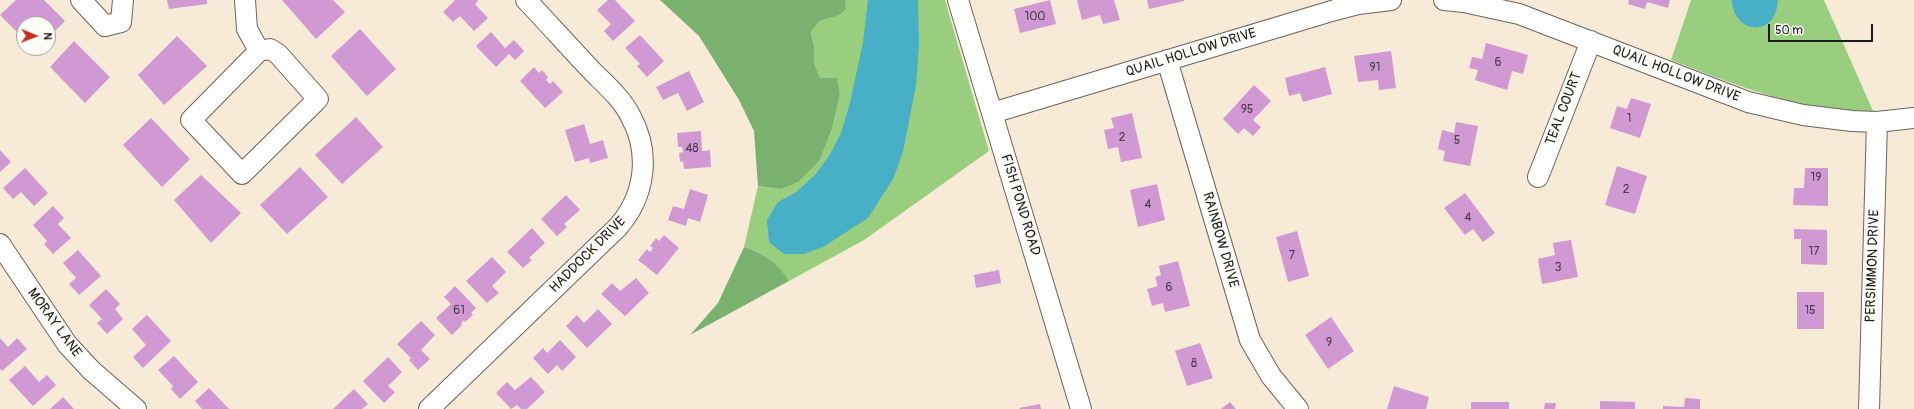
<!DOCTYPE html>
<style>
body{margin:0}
#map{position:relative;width:1914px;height:409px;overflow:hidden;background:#f7ebd8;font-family:Pangolin,sans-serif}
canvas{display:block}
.north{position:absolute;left:16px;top:16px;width:40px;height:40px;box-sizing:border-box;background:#fdfcf7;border:1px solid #a3a29f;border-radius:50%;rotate:91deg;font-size:11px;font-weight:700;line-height:16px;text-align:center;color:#1c1c1c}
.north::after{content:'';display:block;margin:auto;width:14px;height:18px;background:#c8321e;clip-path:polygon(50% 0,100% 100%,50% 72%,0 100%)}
.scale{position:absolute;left:1768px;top:24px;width:105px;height:18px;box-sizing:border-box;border:2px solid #1c1c1c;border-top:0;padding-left:5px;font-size:12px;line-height:14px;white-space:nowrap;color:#1c1c1c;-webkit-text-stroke:3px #fdfcf7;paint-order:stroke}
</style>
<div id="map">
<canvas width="1914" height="409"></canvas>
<div class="north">N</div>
<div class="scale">50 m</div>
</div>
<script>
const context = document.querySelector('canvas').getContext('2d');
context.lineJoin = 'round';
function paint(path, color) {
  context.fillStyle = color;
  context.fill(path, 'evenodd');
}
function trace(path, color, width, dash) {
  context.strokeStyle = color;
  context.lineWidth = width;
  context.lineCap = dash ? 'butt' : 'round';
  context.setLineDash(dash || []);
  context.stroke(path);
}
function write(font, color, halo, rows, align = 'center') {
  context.font = font + ' Pangolin,sans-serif';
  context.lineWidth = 3.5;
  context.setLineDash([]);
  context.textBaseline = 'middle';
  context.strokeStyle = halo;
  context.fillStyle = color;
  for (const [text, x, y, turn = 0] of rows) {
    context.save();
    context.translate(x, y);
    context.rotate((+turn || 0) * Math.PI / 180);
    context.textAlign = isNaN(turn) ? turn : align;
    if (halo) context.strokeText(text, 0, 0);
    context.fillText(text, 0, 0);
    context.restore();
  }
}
const green = new Path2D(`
 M845,0H945L989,151L864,240L789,281C777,263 764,254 744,247L758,186L781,189L820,160L832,129L840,94L837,79L820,78L814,63V47L811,32L820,21L840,15L846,9Z
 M1691,0H1824L1873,111C1797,112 1740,86 1671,60Z`);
const forest = new Path2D(`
 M660,0H845L846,9L840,15L820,21L811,32L814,47V63L820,78H837L840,94L832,129L820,160L798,182L781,189L758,186L754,131L739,100L699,36Z
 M744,247C764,254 778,263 789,281L690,335L718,303Z`);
const water = new Path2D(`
 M868,0H918L919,44L916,85L903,152L893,179L868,218L823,247L804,254H784L769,242L767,220L778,202L795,193L815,175L829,156L841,133L850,103L863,42Z
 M1732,0H1778C1775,41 1732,32 1732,0Z`);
const building = new Path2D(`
 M16,0H44L65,21L48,38V24H24V39L0,15Z
 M167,0H207V4L169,9Z
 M282,0H333L345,12L316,39Z
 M455,0H477L478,1L475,4L488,18L474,31L460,16L453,22L443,12Z
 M608,0H615L635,21L613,41L604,31L611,24L597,10Z
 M1050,0L1056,24L1020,33L1014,9Z
 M1077,0H1114L1120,20L1103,24L1100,15L1082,20Z
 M1147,0H1184V1L1149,9Z
 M1629,0H1670L1668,8L1647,2L1645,9L1628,4Z
 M360,29L396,69L367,96L331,56Z
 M491,32L505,48L514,40L524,51L515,60L509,54L496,67L476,46Z
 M640,35L664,61L647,77L637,66L640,64L625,48Z
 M177,36L207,66L164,105L138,75Z
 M74,41L110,77L85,103L50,67Z
 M1486,43L1528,55L1523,74L1512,71L1507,90L1475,80L1478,70L1469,68L1472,57L1482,59Z
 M1391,51L1396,88L1379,90L1378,80L1358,82L1354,56Z
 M534,67L539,73L542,70L548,77L546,80L550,84L553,81L563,92L545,108L520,81Z
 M1325,67L1332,94L1303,102L1300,93L1289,96L1285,78Z
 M689,71L704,102L687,111L678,93L663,100L656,87Z
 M1254,85L1271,101L1253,120L1261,127L1253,136L1244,128L1238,134L1223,119Z
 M1631,98L1651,104L1640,138L1610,128L1617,106L1627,109Z
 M1132,113L1142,158L1121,162L1118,147L1108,149L1104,130L1114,128L1111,118Z
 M356,117L383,147L342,184L315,155Z
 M151,118L190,159L162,187L123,145Z
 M1456,122L1478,126L1470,166L1443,161L1445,151L1438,149L1442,130L1454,133Z
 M584,124L590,144L603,140L608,158L590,163L589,158L575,162L565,130Z
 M701,131L702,151L710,150L711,167L684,169L683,161L680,162L679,153L683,152L682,147H678L677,133Z
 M0,150L11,162L0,172Z
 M1617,166L1647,176L1635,214L1605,205Z
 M300,167L328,197L287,234L260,205Z
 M25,168L48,193L34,206L21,192L13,199L3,188Z
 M1805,168H1828V206L1793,205L1794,188H1804Z
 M201,175L241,213L211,243L174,200Z
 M1157,184L1165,220L1138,227L1130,190Z
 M690,189L708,195L700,222L688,218L686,226L668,220L673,206L684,209Z
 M1465,193L1495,233L1483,242L1473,229L1465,235L1444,208Z
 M566,195L580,210L564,224L567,227L557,236L541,219Z
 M53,206L64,218L58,224L71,238L53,254L44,244L47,241L33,225Z
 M532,228L545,243L529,258L532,260L523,268L507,252Z
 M1794,229L1827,230V265L1801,264V239H1794Z
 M1297,231L1309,276L1288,282L1276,237Z
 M664,235L679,248L657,275L638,260L647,249L650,252L653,248L650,246L656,238L659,241Z
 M1571,240L1578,277L1542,284L1538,259L1555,255L1553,243Z
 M78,250L101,276L79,295L69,284L76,278L63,263Z
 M492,257L506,272L492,286L499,293L487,303L466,281Z
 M1178,261L1190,306L1165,312L1163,303L1152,306L1147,289L1158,286L1155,277L1161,275L1159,266Z
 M999,270L1001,283L976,288L974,275Z
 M636,278L649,293L625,316L601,294L612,283L620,291Z
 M455,286L476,308L471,313L473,315L465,322L464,320L461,324L462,325L452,335L436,318L451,304L444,297Z
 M106,289L120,304L115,309L123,319L107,334L97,323L102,319L89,305Z
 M1797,292H1824V329H1797Z
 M598,309L612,324L587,348L566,326L577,315L584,323Z
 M147,315L171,341L143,368L133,357L146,345L132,329Z
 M1331,317L1354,351L1328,369L1305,335Z
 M421,321L435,335L421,350L430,359L418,370L409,360L411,358L397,344Z
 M0,338L8,347L17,338L27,349L2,371L0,369Z
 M560,340L576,357L562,371L557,365L548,374L533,358L543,348L547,353Z
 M1200,343L1213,378L1187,386L1175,351Z
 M174,356L198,382L180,399L171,389L173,386L158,370Z
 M388,357L402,372L388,386L395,392L384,403L363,381Z
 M25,366L39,382L47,375L56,385L33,406L9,380Z
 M531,377L545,392L527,409H521L517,405L511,409L496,393L507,382L515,390Z
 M1394,386L1429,397L1426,409H1387Z
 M209,388L229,409H202L195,401Z
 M354,389L368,404L362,409H333Z
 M63,397L74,409H50Z
 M1685,398L1700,399V409H1663V406L1684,407Z
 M1600,401L1635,402V409H1600Z
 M1230,402L1236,409H1221Z
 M1471,402H1509V409H1471Z
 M1545,403H1556L1555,409H1544Z
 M1040,404L1041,409H1020L1019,408Z`);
const minor = new Path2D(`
 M81,0L105,26L121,22L123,0
 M245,0L247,29L259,51
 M958,0L1081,409
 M1444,0L1464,2L1519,14L1748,102L1803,115L1852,121L1877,122L1914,118
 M270,49L278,54L318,99L242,174L191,120L259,51Z
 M1167,60L1250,340L1271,376L1298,409
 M992,113L1335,10L1358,4L1391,0
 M1538,177L1591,41
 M0,244L67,344L91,370L136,409
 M429,409L618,227C645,196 651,154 631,117C623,100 607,86 594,73C571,49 549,24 526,0
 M1869,409L1877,122`);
const numberNames = [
 ["100",1035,17],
 ["6",1498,63],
 ["91",1375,68],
 ["95",1247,110],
 ["1",1629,119],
 ["2",1122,138],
 ["5",1457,141],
 ["48",692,149],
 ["19",1816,178],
 ["2",1626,190],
 ["4",1148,205],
 ["4",1468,218],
 ["17",1814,252],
 ["7",1292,256],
 ["3",1558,268],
 ["6",1169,288],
 ["61",459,311],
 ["15",1810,311],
 ["9",1329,343],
 ["8",1194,364]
];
const streetNames = [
 ["QUAIL HOLLOW DRIVE",1191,53,-17],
 ["QUAIL HOLLOW DRIVE",1676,74,21],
 ["TEAL COURT",1564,109,-69],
 ["FISH POND ROAD",1020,205,73],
 ["RAINBOW DRIVE",1220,240,74],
 ["HADDOCK DRIVE",588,255,-45],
 ["PERSIMMON DRIVE",1873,266,-88],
 ["MORAY LANE",54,323,54]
];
paint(green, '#99ce7f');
paint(forest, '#7ab16e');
paint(water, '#47afc6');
paint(building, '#d199d3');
trace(minor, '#69645e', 22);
trace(minor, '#fff', 20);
write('12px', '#493b4a', null, numberNames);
write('14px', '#1c1c1c', '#fdfcf7', streetNames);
</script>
